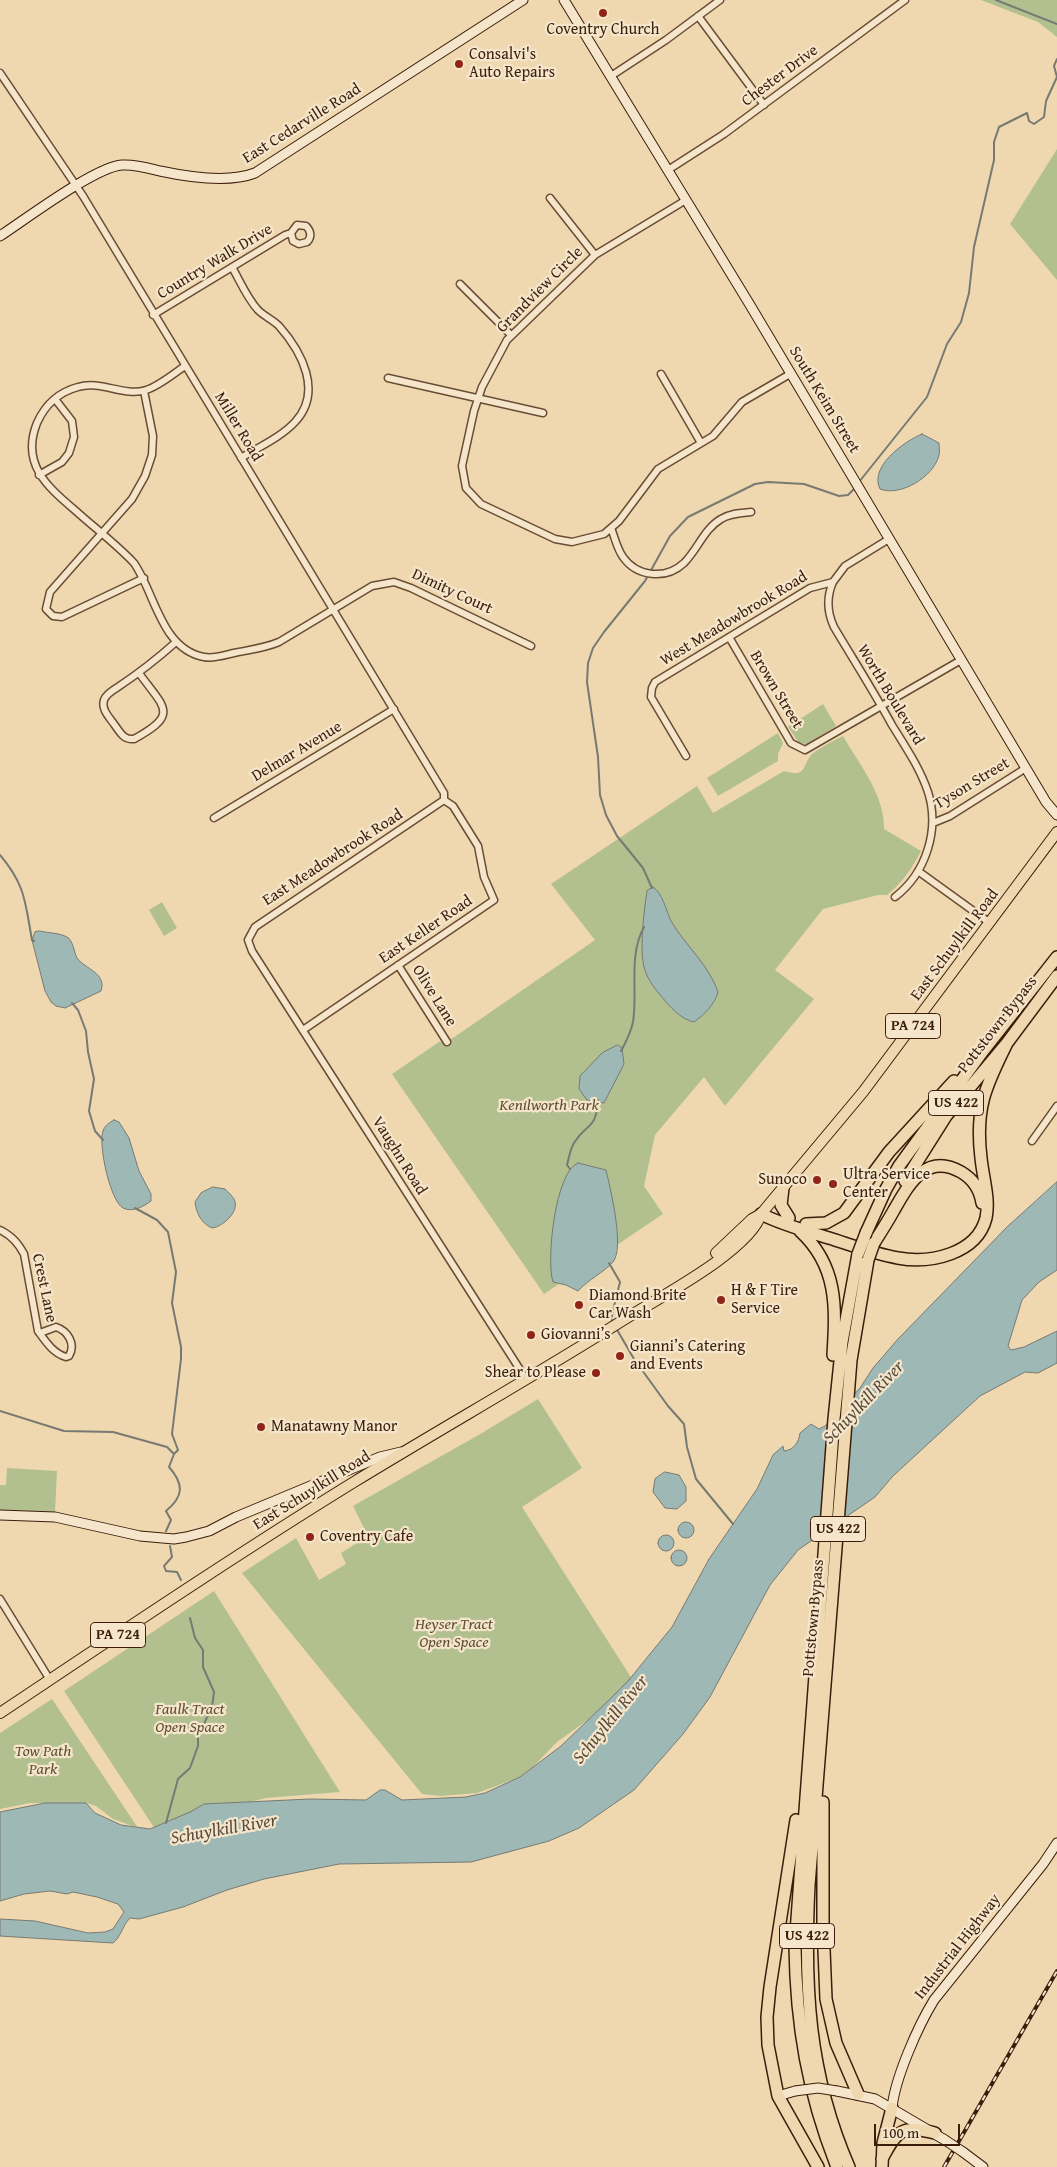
<!DOCTYPE html>
<meta charset="utf-8">
<style>
body{margin:0}
#map{position:relative;width:1057px;height:2167px;overflow:hidden;background:#efd8af;font-family:"Gentium Book Plus",serif}
canvas{display:block}
.scale{position:absolute;left:874px;top:2124px;width:86px;height:22px;box-sizing:border-box;border:2px solid #3c1d0b;border-top:0;padding-left:6px;font-size:15px;line-height:18px;white-space:nowrap;color:#3c1d0b;-webkit-text-stroke:4px #f5e6cb;paint-order:stroke}
</style>
<div id="map">
<canvas width="1057" height="2167"></canvas>
<div class="scale">100 m</div>
</div>
<script>
const context = document.querySelector('canvas').getContext('2d');
context.lineJoin = 'round';
function paint(path, color) {
  context.fillStyle = color;
  context.fill(path, 'evenodd');
}
function trace(path, color, width, dash) {
  context.strokeStyle = color;
  context.lineWidth = width;
  context.lineCap = dash ? 'butt' : 'round';
  context.setLineDash(dash || []);
  context.stroke(path);
}
function write(font, color, halo, rows, align = 'center') {
  context.font = font + ' "Gentium Book Plus",serif';
  context.lineWidth = 4.5;
  context.setLineDash([]);
  context.textBaseline = 'middle';
  context.strokeStyle = halo;
  context.fillStyle = color;
  for (const [text, x, y, turn = 0] of rows) {
    context.save();
    context.translate(x, y);
    context.rotate((+turn || 0) * Math.PI / 180);
    context.textAlign = isNaN(turn) ? turn : align;
    if (halo) context.strokeText(text, 0, 0);
    context.fillText(text, 0, 0);
    context.restore();
  }
}
const green = new Path2D(`
 M981,0H1057V37L1038,22Z
 M1057,149V280L1010,224Z
 M823,704L836,726L807,744L799,743L788,727Z
 M778,733L783,743L778,754V761L718,796L707,778Z
 M843,736C859,764 885,795 884,829L921,851C912,869 902,883 887,895H878L823,909L775,970L814,999L725,1106L704,1077L655,1135L644,1186L663,1214L544,1294L392,1074L439,1042L453,1038L595,940L551,884L697,786L713,813L784,771C807,778 802,766 811,755C817,749 835,740 843,736Z
 M162,902L177,928L164,936L149,910Z
 M538,1399L582,1468L522,1507L634,1682L589,1719L557,1742L533,1767L518,1778L477,1793L441,1796L422,1794L242,1573L296,1538L319,1580L346,1564L341,1553L368,1536L353,1506L482,1433Z
 M7,1468L57,1471L55,1512L0,1510V1485H6Z
 M214,1591L340,1792L266,1798L232,1806L155,1829L64,1691Z
 M52,1699L138,1828L113,1819L96,1806L87,1803H30L0,1809V1733Z`);
const water = new Path2D(`
 M922,434L939,443C939,447 940,451 939,455C934,477 900,497 880,489C869,467 903,442 922,434Z
 M653,887C663,893 666,911 671,921C685,945 709,965 718,992C715,1004 704,1015 694,1022C682,1019 674,1011 666,1002C659,993 650,984 646,973C638,955 644,912 647,891Z
 M40,931C48,933 60,933 67,937C73,940 74,952 77,958C85,969 107,973 101,991L65,1008L56,1006L51,1002L45,991L32,940L35,932Z
 M618,1045L622,1048L624,1064L604,1103L587,1100L579,1089L580,1076L602,1053Z
 M114,1120L119,1122L129,1138L139,1171L151,1194V1201C144,1206 133,1213 123,1208C110,1201 98,1144 103,1131C105,1125 109,1123 114,1120Z
 M578,1163L606,1170C610,1187 625,1248 613,1262C603,1273 589,1279 578,1291L566,1285L553,1282C546,1261 555,1171 578,1163Z
 M1057,1182V1270L1039,1282L1022,1300L1008,1346L1011,1350L1024,1347L1057,1331V1363L1038,1373L1025,1372L980,1396L893,1476L875,1497L798,1550L770,1585L710,1697L683,1734L634,1790L579,1828L549,1841L471,1862L339,1864L264,1879L227,1890L183,1907L139,1919L130,1918C122,1926 121,1937 113,1943L0,1936V1919L35,1921L88,1933L105,1932L113,1929L124,1912L118,1904L97,1897L73,1892L67,1894L50,1891L24,1894L0,1901V1812L45,1803H86L95,1813L121,1825L150,1829L190,1812L204,1804L310,1799L366,1800L380,1790H385L402,1800L466,1797L485,1793L520,1777L561,1746L610,1699L628,1681L672,1627L709,1559L757,1489L773,1455L783,1446L784,1451C794,1450 799,1442 800,1433L811,1424L819,1429L825,1426L860,1388L873,1368L898,1339L1007,1227Z
 M213,1187L225,1189C228,1192 234,1197 235,1202C238,1213 222,1227 212,1228C202,1224 196,1213 195,1202L201,1193Z
 M665,1472L679,1475L686,1487V1501L677,1509L665,1508L653,1492L655,1479Z
 M678 1530a8 8 0 1 1 16 0a8 8 0 1 1-16 0Z
 M658 1543a8 8 0 1 1 16 0a8 8 0 1 1-16 0Z
 M671 1558a8 8 0 1 1 16 0a8 8 0 1 1-16 0Z`);
const stream = new Path2D(`
 M996,0L1057,24
 M859,482L927,397L947,344L961,322L969,293L974,247L994,160V142L999,127L1027,113L1029,121L1034,124L1044,117L1046,101L1057,77L1054,66L1057,59
 M0,855C26,886 25,902 32,940L34,941
 M652,888L643,868L617,836L606,815L600,795L598,757L587,682L588,663L593,648L604,632L645,581L670,536L688,517L755,484L768,482L804,484L839,496L848,495L855,488
 M72,1003L78,1010L86,1031L88,1052L94,1079L89,1111L95,1131L103,1140
 M621,1051C626,1042 631,1032 633,1022C638,991 628,956 644,927
 M570,1169L567,1165C569,1158 570,1149 574,1143C587,1122 596,1131 598,1100
 M135,1208L157,1220L168,1232L176,1272L172,1303L181,1347V1359L172,1434L178,1450L174,1454L169,1467C184,1484 184,1496 166,1511L171,1520L166,1531
 M609,1263L620,1282L611,1319L613,1322
 M616,1328L634,1359L668,1406L684,1424L687,1447L696,1479L733,1524
 M0,1411L64,1431L113,1432L167,1447L174,1454
 M170,1546L172,1557L164,1566L166,1571L177,1572L181,1580
 M166,1823L178,1779L190,1768L198,1746V1736L212,1707L214,1692L203,1667V1650L195,1638L190,1618`);
const street = new Path2D(`
 M698,16L764,105
 M0,73L83,196L444,793V800
 M611,76L666,40L720,0
 M668,170L724,134L905,0
 M550,198L595,255
 M686,200L595,255L507,340L482,387L474,411L462,466L466,488L481,504L555,539L572,542L604,534L619,521L658,469L713,436L742,402L790,374
 M232,267C240,281 247,298 258,310C264,316 273,320 279,326C302,352 323,392 295,422C281,437 259,447 241,458
 M460,284L511,335
 M153,315L285,235L291,233L297,225L306,226C311,231 312,237 307,242L299,244L293,241L291,233
 M185,366C173,374 159,386 146,390C124,397 101,380 78,387C59,392 45,405 37,423C20,465 49,488 77,512C96,529 116,544 134,563C155,593 161,649 204,657C214,659 225,655 234,653C249,650 265,648 279,642L372,586L394,582L411,588L531,646
 M661,374L701,443
 M388,378L543,413
 M39,475L62,462L69,453L74,437L72,421L55,399
 M611,528C615,538 617,549 623,557C637,577 666,580 684,563C698,549 704,529 721,519C730,513 741,513 751,512
 M144,578L62,617L53,616L46,609L50,592L132,499L145,476L152,455L153,436L144,391
 M833,582C826,598 827,612 834,627C853,659 874,692 892,725C905,746 920,768 928,792C940,830 926,873 895,897
 M729,637L791,743L805,750L961,660
 M139,673C164,708 180,714 134,739C123,740 120,732 114,724C109,717 101,709 104,700C106,694 113,690 118,687C139,673 157,659 176,642
 M686,756L651,697L652,688L655,682L810,588L833,582L845,566L889,539
 M444,800L255,927L248,940L252,951L526,1379
 M214,818L394,709
 M933,823L950,816L1026,768
 M918,871L990,923
 M398,965L447,1042
 M303,1030L494,900L484,877L478,846L453,806L444,800
 M1032,1141L1057,1106
 M0,1230C12,1236 18,1243 24,1254L38,1331C46,1342 53,1353 66,1357L69,1356C76,1344 68,1331 56,1327L40,1333
 M0,1599L50,1680`);
const secondary = new Path2D(`
 M564,0L750,305L1046,802L1057,815
 M0,236C26,219 95,167 122,165C135,164 148,168 160,171C188,177 229,183 255,173L523,0
 M0,1515L55,1517L140,1536L174,1539L186,1537L209,1531L236,1517L380,1457L401,1452
 M837,2091L875,2099L945,2140
 M778,2096L795,2091
 M892,2108C895,2078 918,2026 934,2000L1043,1864L1057,1843
 M963,2152L983,2167`);
const primary = new Path2D(`
 M716,1253L752,1219L761,1214L863,1092L1057,832
 M0,1713C117,1635 234,1556 354,1482C444,1427 536,1375 625,1319C658,1298 751,1250 761,1214`);
const highway = new Path2D(`
 M905,1181L946,1116L1007,1043L1057,976
 M783,1188L781,1205L789,1218
 M761,1214C783,1225 806,1231 829,1238C851,1245 875,1254 898,1258C930,1264 977,1254 986,1218C990,1199 983,1178 981,1158C975,1109 985,1087 1007,1043
 M806,1224L826,1223L844,1213L889,1152L954,1081
 M800,1231C838,1266 836,1307 833,1355
 M866,1233L886,1189L899,1166L983,1051L1057,957
 M874,1243C881,1232 888,1221 894,1210C909,1184 926,1152 961,1172C973,1179 980,1190 982,1203
 M823,1802V1925L826,1999L836,2043L858,2094
 M796,1820L770,1987L767,2017L768,2045L778,2096L818,2167
 M882,2159C897,2130 902,2125 935,2133
 M837,2167C808,2094 796,2025 795,1946L834,1419L842,1342L858,1254
 M849,2167C808,2073 804,1986 809,1885L851,1360L868,1260
 M882,2167L883,2143L892,2108`);
const rail = new Path2D(`
 M944,2167L1057,1971`);
const secondaryBridge = new Path2D(`
 M795,2091L818,2088L837,2091
 M945,2140L963,2152`);
const highwayBridge = new Path2D(`
 M858,1254L866,1233
 M868,1260L874,1243`);
const markers = [
 [603,13,5,"#8f2418"],
 [459,64,5,"#8f2418"],
 [817,1180,5,"#8f2418"],
 [833,1184,5,"#8f2418"],
 [721,1300,5,"#8f2418"],
 [579,1305,5,"#8f2418"],
 [531,1335,5,"#8f2418"],
 [620,1356,5,"#8f2418"],
 [596,1373,5,"#8f2418"],
 [261,1427,5,"#8f2418"],
 [310,1537,5,"#8f2418"]
];
const shields = [
 [913,1026,55],
 [956,1103,55],
 [838,1529,55],
 [118,1635,55],
 [807,1936,55]
];
const shieldNames = [
 ["PA 724",913,1026],
 ["US 422",956,1103],
 ["US 422",838,1529],
 ["PA 724",118,1635],
 ["US 422",807,1936]
];
const poiNames = [
 ["Coventry Church",603,30,"center"],
 ["Consalvi's",469,55],
 ["Auto Repairs",469,73],
 ["Ultra Service",843,1175],
 ["Center",843,1193],
 ["Sunoco",807,1180,"right"],
 ["H & F Tire",731,1291],
 ["Service",731,1309],
 ["Diamond Brite",589,1296],
 ["Car Wash",589,1314],
 ["Giovanni’s",541,1335],
 ["Gianni’s Catering",630,1347],
 ["and Events",630,1365],
 ["Shear to Please",586,1373,"right"],
 ["Manatawny Manor",271,1427],
 ["Coventry Cafe",320,1537]
];
const streetNames = [
 ["Chester Drive",780,76,-37],
 ["East Cedarville Road",302,124,-32],
 ["Country Walk Drive",215,262,-31],
 ["Grandview Circle",540,290,-45],
 ["South Keim Street",824,400,59],
 ["Miller Road",238,427,59],
 ["Dimity Court",452,592,25],
 ["West Meadowbrook Road",734,619,-31],
 ["Brown Street",776,690,59],
 ["Worth Boulevard",890,695,59],
 ["Delmar Avenue",297,752,-31],
 ["Tyson Street",972,784,-31],
 ["East Meadowbrook Road",333,858,-33],
 ["East Keller Road",426,930,-34],
 ["East Schuylkill Road",955,945,-53],
 ["Olive Lane",434,996,58],
 ["Pottstown Bypass",998,1025,-52],
 ["Vaughn Road",399,1156,58],
 ["Crest Lane",44,1288,78],
 ["East Schuylkill Road",312,1491,-32],
 ["Pottstown Bypass",814,1618,-85],
 ["Industrial Highway",958,1947,-52]
];
const parkNames = [
 ["Kenilworth Park",549,1106],
 ["Heyser Tract",454,1625],
 ["Open Space",454,1643],
 ["Faulk Tract",190,1710],
 ["Open Space",190,1728],
 ["Tow Path",43,1752],
 ["Park",43,1770]
];
const waterNames = [
 ["Schuylkill River",864,1403,-46],
 ["Schuylkill River",611,1720,-51],
 ["Schuylkill River",224,1830,-10]
];
paint(green, '#b2c090');
paint(water, '#9eb8b6');
trace(water, '#777a72', 1);
trace(stream, '#777a72', 2);
trace(street, '#694c34', 9);
trace(secondary, '#3c1d0b', 11);
trace(primary, '#3c1d0b', 12);
trace(highway, '#3c1d0b', 14);
trace(street, '#f5e6cb', 6);
trace(secondary, '#f5e6cb', 9);
trace(primary, '#efd8af', 10);
trace(highway, '#efd8af', 11);
trace(rail, '#3c1d0b', 4);
trace(rail, '#f5e6cb', 2, [5.5]);
trace(secondaryBridge, '#3c1d0b', 11, []);
trace(highwayBridge, '#3c1d0b', 14, []);
trace(secondaryBridge, '#f5e6cb', 9);
trace(highwayBridge, '#efd8af', 11);
for (const [x, y, r, color] of markers) {
  const dot = new Path2D();
  dot.arc(x, y, r, 0, 2 * Math.PI);
  context.fillStyle = color;
  context.fill(dot);
  trace(dot, '#f5e6cb', 2);
}
for (const [x, y, w] of shields) {
  const box = new Path2D();
  box.roundRect(x - w / 2, y - 12.5, w, 25, 4);
  context.fillStyle = '#f5e6cb';
  context.fill(box);
  trace(box, '#3c1d0b', 1);
}
write('bold 15px', '#3c1d0b', null, shieldNames);
write('16px', '#3c1d0b', '#f5e6cb', poiNames, 'left');
write('16px', '#3c1d0b', '#f5e6cb', streetNames);
write('italic 16px', '#5f4e33', '#f5e6cb', parkNames);
write('italic 18px', '#594c3e', '#f5e6cb', waterNames);
</script>
